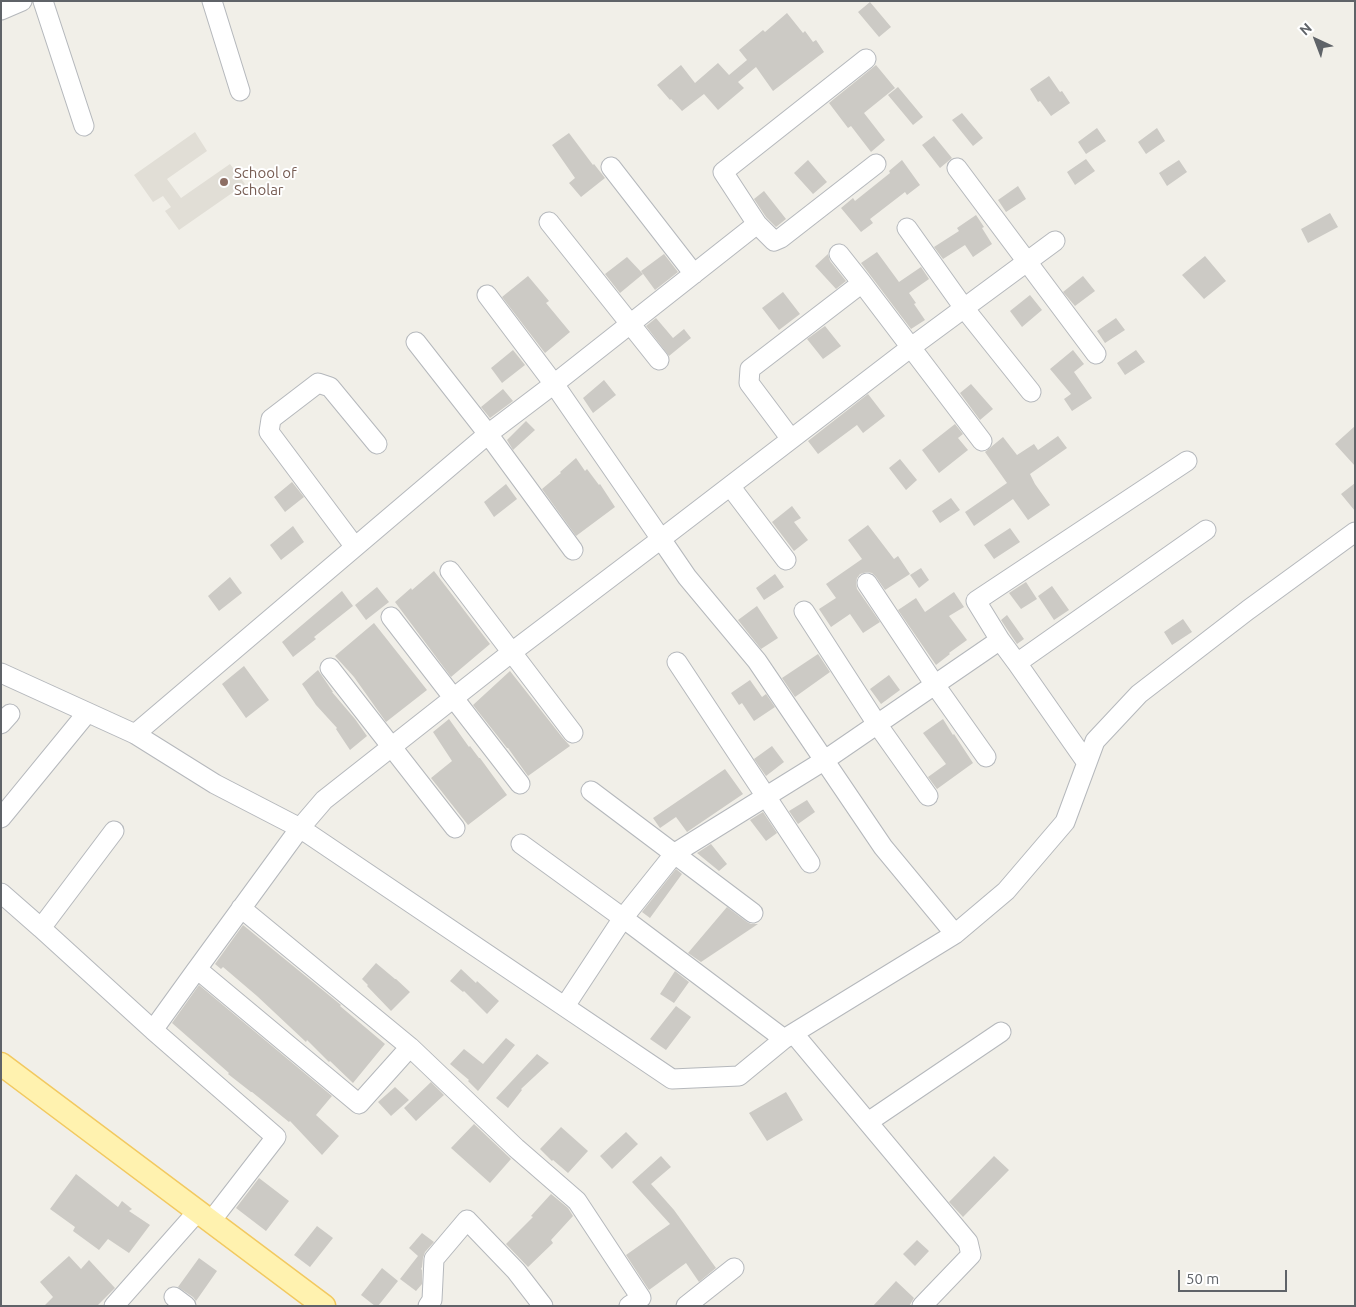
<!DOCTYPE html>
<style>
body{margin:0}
#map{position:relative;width:1356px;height:1307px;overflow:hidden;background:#f1efe8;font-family:Ubuntu,sans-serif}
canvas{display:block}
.frame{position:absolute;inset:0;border:2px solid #5f6368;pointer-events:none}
.north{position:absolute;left:1291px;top:15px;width:50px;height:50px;-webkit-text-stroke:4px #fff;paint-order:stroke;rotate:317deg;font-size:14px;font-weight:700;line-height:20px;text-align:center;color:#5f6368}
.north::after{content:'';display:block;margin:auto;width:18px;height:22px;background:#5f6368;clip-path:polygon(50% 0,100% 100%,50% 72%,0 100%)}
.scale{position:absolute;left:1178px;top:1270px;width:109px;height:22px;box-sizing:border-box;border:2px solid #5f6368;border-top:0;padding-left:6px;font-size:15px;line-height:18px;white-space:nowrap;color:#5f6368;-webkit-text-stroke:4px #fff;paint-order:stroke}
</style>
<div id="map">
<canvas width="1356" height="1307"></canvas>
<div class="frame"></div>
<div class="north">N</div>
<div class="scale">50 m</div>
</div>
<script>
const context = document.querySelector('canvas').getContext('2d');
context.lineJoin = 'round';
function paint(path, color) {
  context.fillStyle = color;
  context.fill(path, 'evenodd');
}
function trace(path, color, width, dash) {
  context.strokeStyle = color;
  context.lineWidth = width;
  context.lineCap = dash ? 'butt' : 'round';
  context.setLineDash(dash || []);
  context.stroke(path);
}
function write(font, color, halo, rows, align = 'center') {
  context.font = font + ' Ubuntu,sans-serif';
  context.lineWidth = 4;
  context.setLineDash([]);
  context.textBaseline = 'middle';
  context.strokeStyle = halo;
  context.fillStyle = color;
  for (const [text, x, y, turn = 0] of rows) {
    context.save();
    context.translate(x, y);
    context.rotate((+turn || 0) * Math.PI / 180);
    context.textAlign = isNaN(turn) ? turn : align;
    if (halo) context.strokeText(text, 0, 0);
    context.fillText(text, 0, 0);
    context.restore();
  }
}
const education = new Path2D(`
 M195,132L207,151L167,179L181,198L230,164L245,184L179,230L165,211L171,207L163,196L153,202L134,175Z`);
const building = new Path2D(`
 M870,2L891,27L879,37L858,12Z
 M787,13L803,33L805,31L813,42L816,40L824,52L773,91L756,67L738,82L744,88L718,110L704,94L682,111L671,99L670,100L657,85L681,65L695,83L718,63L729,75L747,60L739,50L763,30L765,32Z
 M876,65L895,88L864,113L885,140L871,152L851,126L848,128L829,103Z
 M1049,76L1060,92L1062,91L1070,103L1051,116L1040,101L1038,102L1030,89Z
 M898,87L923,117L913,125L888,95Z
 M962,113L983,138L973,146L952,120Z
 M1097,128L1106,141L1086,154L1078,142Z
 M1157,128L1165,141L1146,154L1138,142Z
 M569,133L593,165L594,164L605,178L581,197L569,183L575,178L552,145Z
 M934,136L952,158L940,168L922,145Z
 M1086,159L1095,171L1075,185L1067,172Z
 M808,160L827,182L813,194L794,173Z
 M902,160L920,185L907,195L905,192L870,219L873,223L861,232L841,208L853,198L855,201L890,173L889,171Z
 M1179,160L1187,172L1167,186L1159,173Z
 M1018,186L1026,199L1006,212L998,200Z
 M764,191L786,219L776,227L766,217L754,199Z
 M1330,213L1338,227L1308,243L1301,229Z
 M976,215L984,227L982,228L992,244L973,257L965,245L943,259L934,247L959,231L957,228Z
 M877,252L899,282L921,267L929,279L909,293L916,303L914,304L925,320L911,329L861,263Z
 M664,254L678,272L655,290L641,271Z
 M828,254L830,261L846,281L836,289L815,266Z
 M1205,256L1226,281L1204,299L1182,275Z
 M627,257L643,274L620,293L605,274Z
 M528,276L549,301L546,303L570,332L545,353L502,297Z
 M1083,276L1095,291L1075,306L1063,292Z
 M783,292L800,314L779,330L762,308Z
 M1030,295L1042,310L1022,327L1010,311Z
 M656,318L673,338L684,329L691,338L669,356L646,326Z
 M1116,318L1125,330L1105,343L1097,331Z
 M825,326L841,346L823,359L807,339Z
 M513,350L525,365L502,383L491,368Z
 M1073,350L1084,364L1074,372L1092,398L1072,411L1064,399L1071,394L1050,369Z
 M1136,350L1145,362L1125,375L1117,363Z
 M604,380L616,395L593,413L583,398Z
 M971,384L993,409L980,420L960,393Z
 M503,389L513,401L490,418L481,407Z
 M868,394L885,416L863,433L857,425L818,454L808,441Z
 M526,421L535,430L513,450L507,440Z
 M955,424L963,434L958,438L968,450L939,473L922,450Z
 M1355,426V466L1335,444Z
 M1058,436L1067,448L1030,474L1035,484L1050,505L1028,520L1013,499L974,526L965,512L1007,483L985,452L1003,437L1017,455L1034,444L1038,450Z
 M576,458L585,471L587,469L599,485L600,484L615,507L576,536L542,489L561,473L560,472Z
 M900,459L917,480L906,490L889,468Z
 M292,482L304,497L285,512L274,497Z
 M1355,483V511L1341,494Z
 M506,484L517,499L494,517L484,502Z
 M951,498L960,510L940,523L932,511Z
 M792,506L801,518L794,522L808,540L794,551L772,522Z
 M868,525L894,559L898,556L910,574L885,590L876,577L872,573L867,572L860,574L857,578L856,583L857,589L880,622L863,633L850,614L831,627L819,609L836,598L826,584L862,559L848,540Z
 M293,526L304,542L281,560L270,545Z
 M1010,528L1020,542L994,559L984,545Z
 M921,568L929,580L919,588L910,575Z
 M434,571L490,644L451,677L395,602L411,588L412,590Z
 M775,574L784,587L764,600L756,588Z
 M230,577L242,593L219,611L208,596Z
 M1026,582L1037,599L1021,609L1009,593Z
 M1052,586L1069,610L1054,620L1038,596Z
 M377,587L389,602L366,620L355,605Z
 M342,591L353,606L314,637L316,639L293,657L282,642Z
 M954,592L964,607L949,616L967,640L949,653L950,654L936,665L898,610L916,598L925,612Z
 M757,606L778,638L761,649L738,620Z
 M1007,615L1024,639L1017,644L1001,620Z
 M1183,619L1192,632L1172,645L1164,632Z
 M374,623L427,690L386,722L354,677L335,656Z
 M818,654L830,672L795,697L782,678Z
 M244,666L269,700L246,718L222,684Z
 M318,670L333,692H332L355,719L367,736L350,750L336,729L337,728L316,705L302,684Z
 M510,671L562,737L570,746L528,776L508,748H507L473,705Z
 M889,675L900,690L881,704L870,689Z
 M750,680L762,697L766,694L775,707L754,721L742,703L739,705L731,693Z
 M449,719L469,747L470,746L479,758H480L507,795L468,825L431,778L452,761L433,732Z
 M943,719L953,735L954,734L973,763L937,789L928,777L946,764L923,733Z
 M772,746L784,762L766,776L754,759Z
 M725,769L743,794L687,832L676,817L660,828L653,818Z
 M807,800L815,812L798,824L789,811Z
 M763,812L777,833L766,841L750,820Z
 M711,844L727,864L719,871L697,853Z
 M676,869L682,874L650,918L642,912Z
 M727,907L747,922L751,924H758L701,962L688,953Z
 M243,925L341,1005L340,1006L385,1044L353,1083L330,1061L329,1062L307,1040L306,1042L257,996L223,967L221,969L215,964Z
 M376,963L395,979H396L410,992L391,1011L367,986L368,985L362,979Z
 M461,969L476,983L477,981L499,1001L487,1014L464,991L463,992L450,981Z
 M675,971L689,982L674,1003L660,994Z
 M199,985L332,1096L316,1115L339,1136L322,1155L290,1121L289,1122L252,1092H251L228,1074L229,1073L172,1023Z
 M676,1006L691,1017L666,1050L650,1039Z
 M506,1038L515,1045L478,1091L468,1081L469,1080L450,1064L464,1049L483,1064Z
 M537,1054L549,1063L521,1089L522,1090L508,1108L496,1098Z
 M431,1082L444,1095L416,1121L404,1108Z
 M395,1087L409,1100L391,1116L378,1102Z
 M786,1092L803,1120L767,1141L749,1113Z
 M474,1124L511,1159L490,1183L451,1148Z
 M561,1127L588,1151L568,1173L553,1160L552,1161L540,1149Z
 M626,1132L638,1144L612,1169L600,1156Z
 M661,1156L671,1167L651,1184L674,1210L716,1268L699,1282L686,1263L649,1290L626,1255L670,1224L632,1182Z
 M994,1156L1009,1170L963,1217L949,1202Z
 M76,1174L118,1207L122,1201L132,1209L129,1211L150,1225L129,1253L108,1239L99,1250L73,1231L75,1227L50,1209Z
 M259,1178L289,1201L266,1231L236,1208Z
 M551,1194L568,1208L573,1216L551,1240L553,1243L528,1267L506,1244L533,1217L531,1216Z
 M317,1226L333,1238L310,1267L294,1255Z
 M422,1233L434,1242L425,1252L423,1258L422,1267L421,1269L422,1270V1284L416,1291L400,1279L418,1256L409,1248Z
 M917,1240L929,1251L915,1266L903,1254Z
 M69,1256L81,1269L89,1260L115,1288L97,1306H44L53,1297L40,1282Z
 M199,1258L217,1271L196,1301L193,1297L178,1287Z
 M382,1268L398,1281L378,1306H375L361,1295Z
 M896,1281L914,1298L911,1303L909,1306H873Z`);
const minor = new Path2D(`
 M43,1L84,126
 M212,1L240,91
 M1,10L22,1
 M866,59L723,172L757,224L774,241L781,238L876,164
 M611,167L694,274
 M957,168L1096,354
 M549,222L659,360
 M907,228L964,308L1031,392
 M839,254L862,283
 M487,295L554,384L661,539L910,348L1055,241
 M416,342L488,434L573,550
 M791,439L749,383L750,369L862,283L982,441
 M730,486L786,560
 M355,547L269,432L271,419L318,383L330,387L377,444
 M450,571L573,733
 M867,583L935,685L986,757
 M804,611L877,724L928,796
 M391,617L520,784
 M1000,640L1017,663L1206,530
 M677,662L810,863
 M1017,663L1087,763
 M330,668L455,828
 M1,673L135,734L215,784L300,828L672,1079L739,1076L784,1039L955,934L1006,891L1065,822L1095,741L1139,694L1248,610L1355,532
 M1,724L10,714
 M135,734L488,434L554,384L757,224
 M591,791L753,913
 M1,818L87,713
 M521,844L623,918L675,853L825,760L1000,640L976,601L1187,461
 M1,893L41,928L114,831
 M41,928L153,1030
 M197,969L300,828L324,800L512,652L661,539L687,577L757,661L883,847L955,934
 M565,1006L623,918L784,1039
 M794,1034L968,1242L971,1255L922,1306
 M410,1047L516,1148L577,1201L641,1298L629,1306
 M868,1122L1001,1032
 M211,1221L276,1137L153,1030L197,969L359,1104L410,1047L241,908
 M174,1297L186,1306
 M114,1306L198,1211
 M428,1306L432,1300L434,1259L467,1220L516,1271L543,1306
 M686,1306L734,1268`);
const major = new Path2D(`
 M1,1064L324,1306`);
const markers = [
 [224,182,5,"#8d6e63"]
];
const educationNames = [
 ["School of",234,173],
 ["Scholar",234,190]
];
paint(education, '#e1ded6');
paint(building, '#cccac5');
trace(minor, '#b5b8bc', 21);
trace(major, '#f2c960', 25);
trace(minor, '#fff', 19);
trace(major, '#fff2af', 22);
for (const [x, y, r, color] of markers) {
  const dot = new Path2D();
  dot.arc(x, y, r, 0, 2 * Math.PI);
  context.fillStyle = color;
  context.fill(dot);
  trace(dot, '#fff', 2);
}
write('15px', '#785e54', '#fff', educationNames, 'left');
</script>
